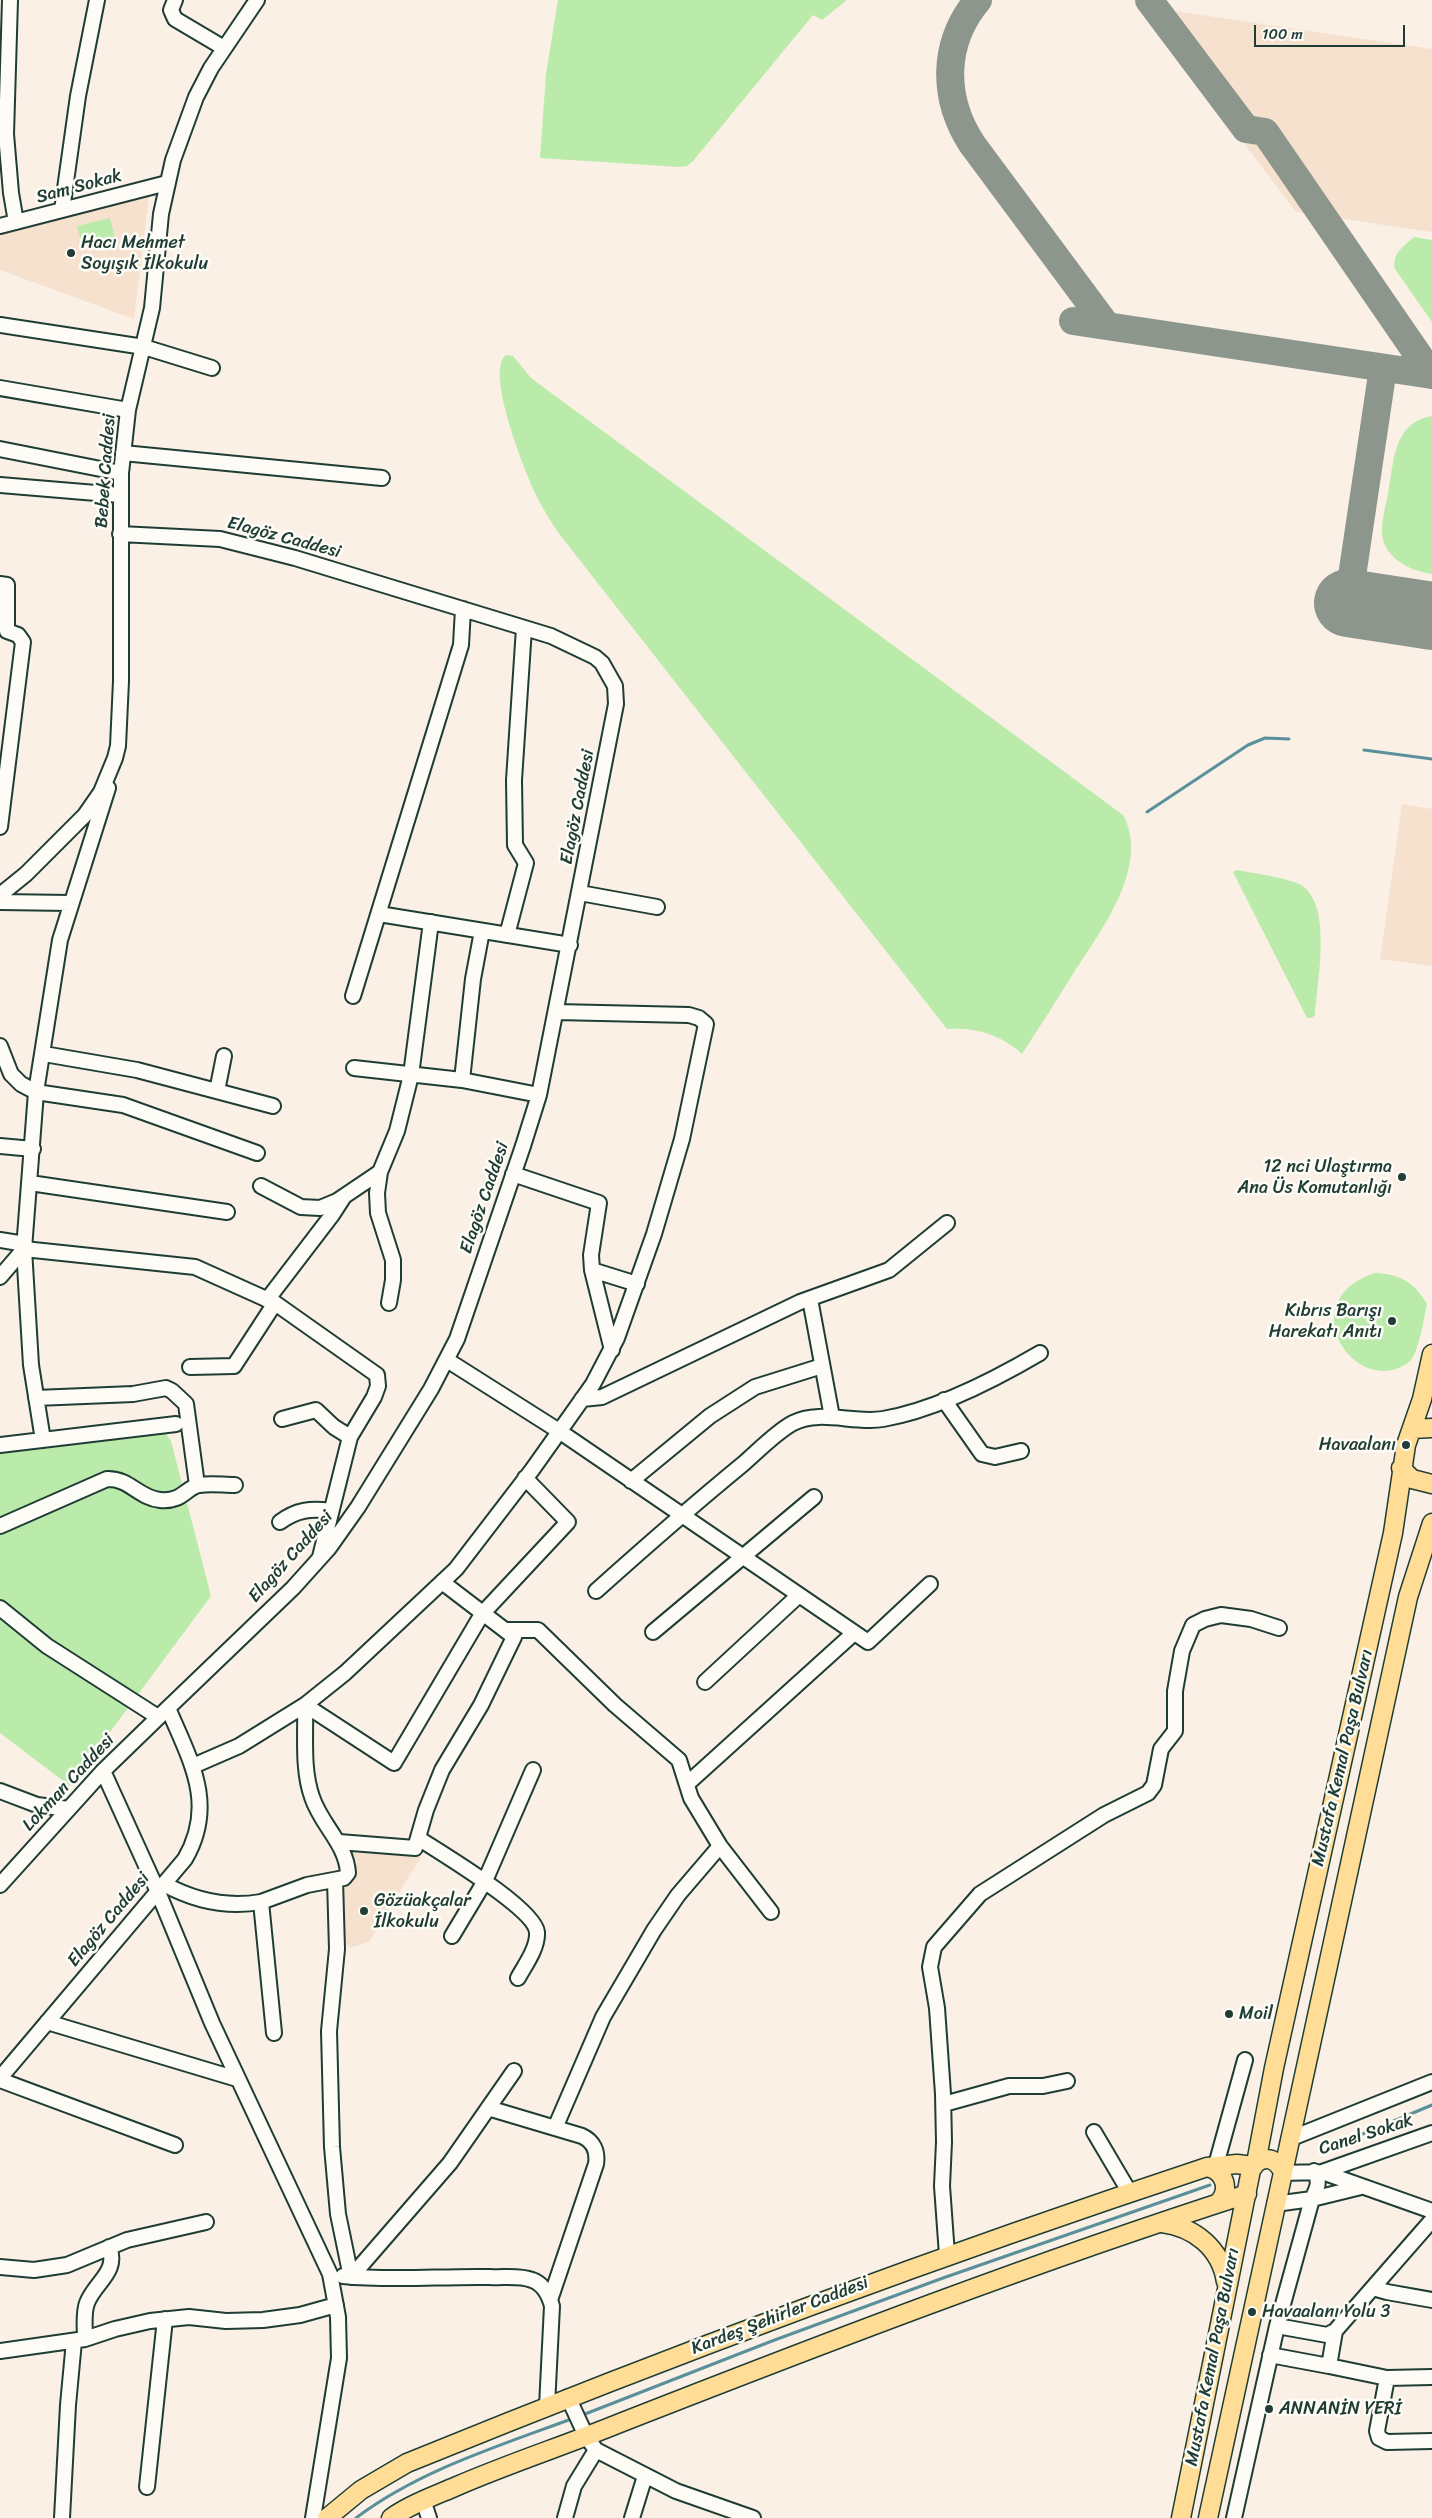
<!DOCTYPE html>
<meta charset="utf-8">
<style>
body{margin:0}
#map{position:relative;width:1432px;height:2518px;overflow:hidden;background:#faf0e5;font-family:Sriracha,sans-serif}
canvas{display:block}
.scale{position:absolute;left:1254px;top:25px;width:151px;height:22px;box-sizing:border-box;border:2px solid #1f3d34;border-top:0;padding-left:6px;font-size:15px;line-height:18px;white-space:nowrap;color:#1f3d34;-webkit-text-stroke:4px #fdfcf7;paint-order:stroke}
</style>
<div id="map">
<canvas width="1432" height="2518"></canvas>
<div class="scale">100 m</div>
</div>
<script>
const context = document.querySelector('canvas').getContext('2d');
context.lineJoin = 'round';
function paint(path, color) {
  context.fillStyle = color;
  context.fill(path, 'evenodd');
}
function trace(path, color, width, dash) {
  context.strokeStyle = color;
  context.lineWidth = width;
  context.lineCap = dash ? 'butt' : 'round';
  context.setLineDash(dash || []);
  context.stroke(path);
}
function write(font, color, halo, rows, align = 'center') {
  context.font = font + ' Sriracha,sans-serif';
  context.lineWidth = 5;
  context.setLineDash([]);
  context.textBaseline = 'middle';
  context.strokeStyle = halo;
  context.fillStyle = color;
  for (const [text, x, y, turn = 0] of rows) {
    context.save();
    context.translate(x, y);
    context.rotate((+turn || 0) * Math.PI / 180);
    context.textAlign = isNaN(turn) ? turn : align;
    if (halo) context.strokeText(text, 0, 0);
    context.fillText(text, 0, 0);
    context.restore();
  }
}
const built = new Path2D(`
 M1140,6L1432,49V232L1296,212Z
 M149,196L134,319L0,270V235Z
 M1402,804L1432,809V966L1380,959Z
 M348,1851L421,1857L369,1942L349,1948L341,1937V1886H348L351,1879Z`);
const green = new Path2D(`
 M558,0H847L822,20L813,15L693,161L687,166L679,167L540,158L546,74Z
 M110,218L115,239L83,247L77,226Z
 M1414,237L1432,240V322L1395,269C1392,253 1403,247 1414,237Z
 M506,355L513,356L531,378L1123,815C1151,866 1100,932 1073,974C1056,1001 1039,1028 1022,1054C1000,1034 976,1027 947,1029L560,535C551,522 543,509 536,495C526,474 484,371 506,355Z
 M1432,416V574C1410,571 1381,557 1382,530C1382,516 1387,502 1389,488C1394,458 1395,422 1432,416Z
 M1237,870C1253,873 1288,878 1301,885C1333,904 1317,983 1315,1015L1312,1018H1307L1233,872Z
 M1375,1273C1400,1274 1414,1282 1427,1304C1424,1317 1419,1354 1409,1362C1357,1401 1289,1301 1375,1273Z
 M164,1431L171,1441L211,1596L70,1786L0,1733V1448Z`);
const stream = new Path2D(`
 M1364,750L1432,759
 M1147,812L1248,745L1265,738L1289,739
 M1329,2148L1432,2105
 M580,2416L772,2341L943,2278L1210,2185
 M356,2518C420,2470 499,2446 574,2418`);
const taxiway = new Path2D(`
 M978,0C942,43 942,98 972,144L1107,326
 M1149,0L1246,129L1265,132L1432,375
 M1073,321L1432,375
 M1348,603L1383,368`);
const runway = new Path2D(`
 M1348,603L1432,616`);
const minor = new Path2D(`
 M10,0L6,134L11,193L16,222
 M175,0L171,10L175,19L224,48
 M62,210L78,96L97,0
 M0,226L167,183
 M0,325L144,347L212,368
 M0,388L128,410
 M0,449L121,473
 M123,453L382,478
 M0,485L120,495
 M0,584L7,585V631L18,635L23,642L0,827
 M580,893L657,907
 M0,895L26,874L85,815L101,792L115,758L118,746L121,681V473L128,410L152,308L161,214L173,160L196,97L211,68L257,0
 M0,902L70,903
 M379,914L570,945
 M507,935L526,863L515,845L514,780L524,628
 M353,996L461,645L463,609
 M0,1046L11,1074L21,1084L36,1092L123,1105L257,1153
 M44,1054L137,1070L273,1106
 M354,1068L462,1080L539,1095
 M462,1080L473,979L482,931
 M217,1091L224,1056
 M0,1146L33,1149
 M380,1172L377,1193L378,1213L393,1260V1280L389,1303
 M513,1174L599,1203L591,1255L592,1270L612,1350
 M30,1183L227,1212
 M261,1186L301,1207L320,1208L337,1201L380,1172L397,1131L411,1075L431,922
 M0,1240L25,1244
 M592,1270L637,1284
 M0,1277L24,1249L195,1267L275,1303L377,1375L378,1386L374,1397L350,1437L320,1557
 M810,1299L832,1417
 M267,1300L332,1215L343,1198
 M447,1360L559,1431L868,1642L930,1584
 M190,1367L234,1366L275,1303
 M36,1398L133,1394L166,1388L172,1391L186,1404L197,1485
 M582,1399L602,1397L800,1302L889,1270L947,1223
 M944,1400L982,1454L995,1457L1021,1451
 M282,1419L316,1410L334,1427L350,1437
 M43,1440L31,1365L24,1249L36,1092L60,940L108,788
 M0,1445L176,1424
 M631,1481L710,1416L755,1387L822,1366
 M280,1522C296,1510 311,1508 330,1511
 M0,1526L107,1479C129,1478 139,1498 160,1500C183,1502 185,1488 199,1485C211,1483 223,1485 235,1485
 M596,1591C644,1548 693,1505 743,1464C757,1452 776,1432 793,1423C820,1409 854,1424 883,1419C936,1410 994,1380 1040,1353
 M0,1608L47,1646L158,1717
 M505,1630H538L615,1705L679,1760L691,1798L720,1846L771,1912
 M653,1632L814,1497
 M705,1682L798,1596
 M305,1705L394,1763L482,1614L568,1522L525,1478
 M193,1766L239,1746L305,1705L345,1673L456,1569L532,1470L593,1384L617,1338L654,1234L682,1139L706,1024L699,1018L689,1015L556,1012
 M103,1771L158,1892L212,2023L330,2274L338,2317L339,2358L313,2518
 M687,1784L854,1633
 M0,1791L37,1805L69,1809
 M418,1838C441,1853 534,1908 537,1932C538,1948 525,1965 518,1978
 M339,1842L415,1848L426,1810L442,1770L481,1705L514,1637L442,1582
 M335,1880L337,1949L329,2031L332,2147L338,2214L351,2277
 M164,1884C195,1901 226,1908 261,1902
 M0,1885L103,1771L168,1708
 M452,1936L485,1881L533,1770
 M47,2022L237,2079
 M274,2033L261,1902L307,1885L344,1878L348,1873C346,1843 321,1825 312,1797C302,1769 306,1735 305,1705
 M0,2078L185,1859C217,1804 190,1760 168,1708L293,1588L329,1548L358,1507L431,1389L457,1339L523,1146L539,1095L616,704L615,686L602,663L595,657L551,636L295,558L220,539L120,534
 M0,2080L175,2145
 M944,2104L1009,2086H1043L1067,2081
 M488,2108L582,2136C593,2141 598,2151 596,2164L550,2300
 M555,2128L603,2017L654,1930L678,1895L720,1846
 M1094,2132L1130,2193
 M1292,2138L1432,2082
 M1216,2165L1245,2060
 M1322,2172L1432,2211
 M1282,2173L1322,2172L1432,2133
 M1275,2204L1312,2199L1361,2187
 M947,2255L942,2186L944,2142L943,2094L937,2008L930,1967L934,1947L980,1894L1104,1815L1148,1793L1154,1785L1161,1749L1175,1731V1691L1182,1651L1193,1625L1205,1619L1221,1615L1251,1619L1279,1628
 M0,2267L34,2270L67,2265L127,2240L206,2222
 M343,2276C392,2281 441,2276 490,2277C503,2278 519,2275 532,2280C544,2284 549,2295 552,2306L547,2406
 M351,2277L450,2163L514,2071
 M1373,2288L1387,2292L1432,2300
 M1277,2326L1327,2335L1335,2331L1432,2220
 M1335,2331L1329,2366L1387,2378L1432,2377
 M85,2339C85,2328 83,2314 87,2303C95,2282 119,2272 109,2247
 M0,2351L85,2339L115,2329L150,2321L189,2317L226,2321L263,2320L300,2315L336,2305
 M1270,2355L1329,2366
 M1387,2378L1377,2431L1379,2438L1387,2442L1432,2441
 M568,2397L586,2436L596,2450L676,2491L753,2518
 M147,2487L165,2319
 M423,2500L429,2518
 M62,2518L68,2405L74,2341
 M565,2518L574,2486L596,2450
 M632,2518L645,2476
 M1234,2518L1277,2326L1312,2199C1317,2189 1321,2181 1314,2171`);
const major = new Path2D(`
 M1413,1429L1432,1428
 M1401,1468L1412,1479L1432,1484
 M1256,2163L1274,2068L1393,1533L1406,1445L1422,1399L1432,1354
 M1207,2167C1225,2171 1231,2190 1218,2203
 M1162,2223C1194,2227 1221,2248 1226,2282
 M327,2518L361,2490L407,2463C672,2355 935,2257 1207,2167L1237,2164L1253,2166
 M391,2518C411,2504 434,2496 457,2486C510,2463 566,2445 620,2423C827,2342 1035,2262 1247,2194
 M1181,2518L1251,2170L1256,2163C1268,2155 1277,2160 1283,2172
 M1208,2518L1408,1597L1432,1523`);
const markers = [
 [71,253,5,"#1f3d34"],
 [1402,1177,5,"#1f3d34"],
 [1392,1321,5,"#1f3d34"],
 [1406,1445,5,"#1f3d34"],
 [364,1911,5,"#1f3d34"],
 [1229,2014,5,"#1f3d34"],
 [1252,2312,5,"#1f3d34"],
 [1269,2409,5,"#1f3d34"]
];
const streetNames = [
 ["Sam Sokak",79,187,-15],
 ["Bebek Caddesi",106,471,-86],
 ["Elagöz Caddesi",284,538,15],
 ["Elagöz Caddesi",578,807,-79],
 ["Elagöz Caddesi",485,1198,-71],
 ["Elagöz Caddesi",291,1557,-48],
 ["Mustafa Kemal Paşa Bulvarı",1343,1758,-77],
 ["Lokman Caddesi",69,1783,-47],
 ["Elagöz Caddesi",109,1920,-50],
 ["Canel Sokak",1366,2135,-18],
 ["Kardeş Şehirler Caddesi",780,2316,-21],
 ["Mustafa Kemal Paşa Bulvarı",1213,2357,-79]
];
const poiNames = [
 ["Hacı Mehmet",81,243],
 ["Soyışık İlkokulu",81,264],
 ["12 nci Ulaştırma",1392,1167,"right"],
 ["Ana Üs Komutanlığı",1392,1188,"right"],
 ["Kıbrıs Barışı",1382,1311,"right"],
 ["Harekatı Anıtı",1382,1332,"right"],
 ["Havaalanı",1396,1445,"right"],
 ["Gözüakçalar",374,1901],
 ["İlkokulu",374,1922],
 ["Moil",1239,2014],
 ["Havaalanı Yolu 3",1262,2312],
 ["ANNANİN YERİ",1279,2409]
];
paint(built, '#f6e1cf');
paint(green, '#bbebaa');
trace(stream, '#59909b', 3);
trace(taxiway, '#8c968c', 28);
trace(runway, '#8c968c', 68);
trace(minor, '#1f3d34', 18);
trace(major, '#1f3d34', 21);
trace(minor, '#fdfcf7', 14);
trace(major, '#ffdd96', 18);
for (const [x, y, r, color] of markers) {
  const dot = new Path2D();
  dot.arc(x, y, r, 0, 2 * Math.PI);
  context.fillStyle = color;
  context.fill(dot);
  trace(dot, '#fdfcf7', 2);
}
write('18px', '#1f3d34', '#fdfcf7', streetNames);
write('18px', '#1f3d34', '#fdfcf7', poiNames, 'left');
</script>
